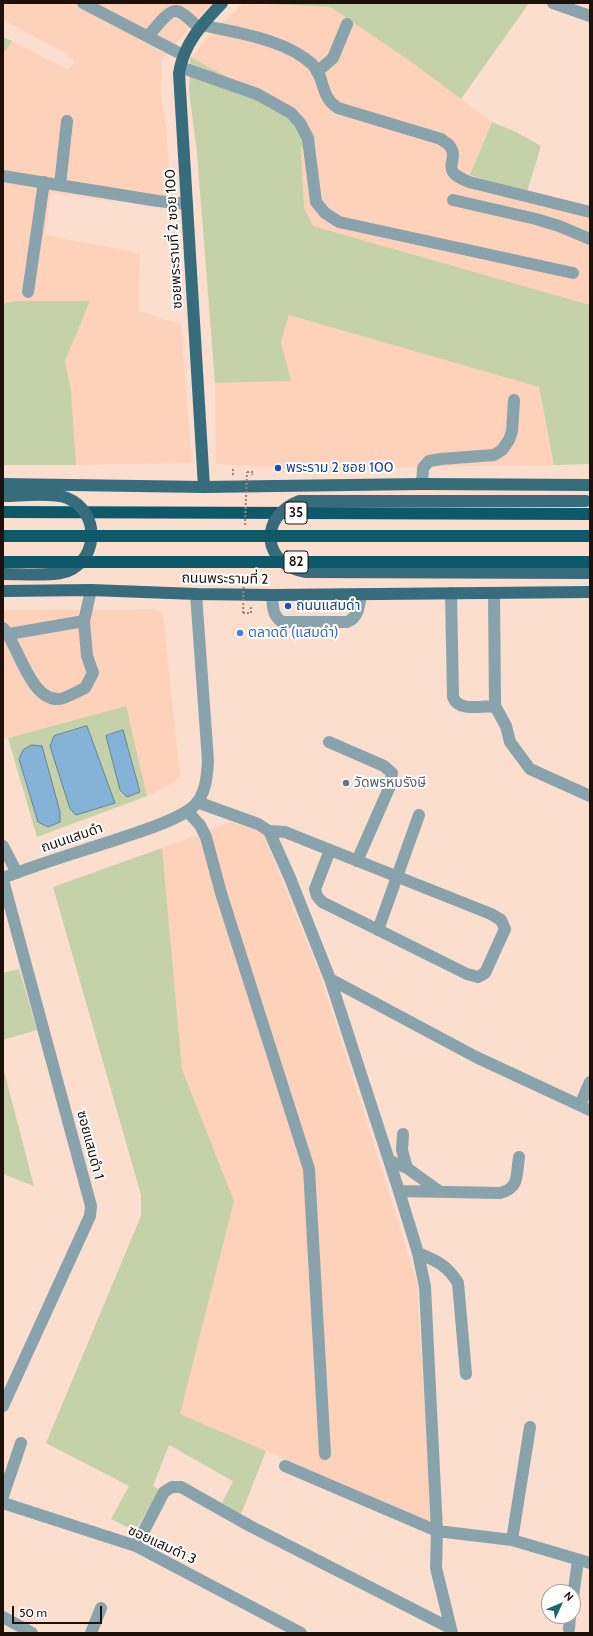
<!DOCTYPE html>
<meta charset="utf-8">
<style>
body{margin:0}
#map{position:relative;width:593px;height:1636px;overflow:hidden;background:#fbdecd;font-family:Cabin,sans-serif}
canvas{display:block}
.frame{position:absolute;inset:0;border:4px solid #1d110a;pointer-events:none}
.north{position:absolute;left:541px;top:1584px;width:40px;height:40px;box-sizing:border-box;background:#fff;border:1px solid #a5a09d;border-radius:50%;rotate:46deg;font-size:11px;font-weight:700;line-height:16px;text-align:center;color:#1d110a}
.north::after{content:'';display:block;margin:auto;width:14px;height:18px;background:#1c6865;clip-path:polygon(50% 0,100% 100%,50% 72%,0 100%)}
.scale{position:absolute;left:12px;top:1606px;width:90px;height:18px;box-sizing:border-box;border:2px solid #1d110a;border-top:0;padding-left:5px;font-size:12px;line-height:14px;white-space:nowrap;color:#1d110a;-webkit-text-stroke:3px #fff;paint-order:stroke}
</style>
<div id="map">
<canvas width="593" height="1636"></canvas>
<div class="frame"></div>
<div class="north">N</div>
<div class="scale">50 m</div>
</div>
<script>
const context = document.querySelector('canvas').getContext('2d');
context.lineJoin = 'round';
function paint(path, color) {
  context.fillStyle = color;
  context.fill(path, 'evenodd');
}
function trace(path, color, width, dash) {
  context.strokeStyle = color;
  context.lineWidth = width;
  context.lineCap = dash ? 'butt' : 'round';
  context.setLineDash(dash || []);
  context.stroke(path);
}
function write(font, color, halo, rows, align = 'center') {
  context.font = font + ' Cabin,"Noto Sans Thai",sans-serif';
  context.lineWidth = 4;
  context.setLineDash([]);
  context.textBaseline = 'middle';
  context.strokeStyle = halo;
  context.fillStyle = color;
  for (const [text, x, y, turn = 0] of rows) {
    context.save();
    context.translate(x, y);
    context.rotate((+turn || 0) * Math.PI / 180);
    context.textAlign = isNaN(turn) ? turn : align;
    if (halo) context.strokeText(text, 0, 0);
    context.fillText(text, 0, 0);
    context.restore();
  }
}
const built = new Path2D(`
 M3,3H212L162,59L161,94L167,132L171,208L51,193L45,235L140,253L139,311L181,325L192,463L76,465L71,391L65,361L90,302L16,301L3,304V50L5,51L12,41L68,70L75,62L62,51L3,20Z
 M242,4L330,7L410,61L492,122L470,175L590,212V305L313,226L304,207L301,147L304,118L190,57Z
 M289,315L539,387L554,465L350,468L347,472L216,464L215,383L291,381L281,342Z
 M154,609L163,613L180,777L174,782L147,796L125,706L3,739V610Z
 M231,822L263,833L321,977L417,1282L431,1522L180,1414L234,1201L182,1069L162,848Z`);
const green = new Path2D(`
 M243,3H529L461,99L410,61L330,7Z
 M3,37L12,41L5,51L3,50Z
 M190,57L304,118L316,138L301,148L304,207L313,226L590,305V464L554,465L539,387L289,315L281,342L291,381L215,383L197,153L189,91Z
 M492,122L516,132L541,146L527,192L470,175Z
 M16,301H90L65,361L71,391L76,465H3V304Z
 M126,706L147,796L37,837L8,738ZM87,726L115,803L96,808ZM123,731L140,792L106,736Z
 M162,848L182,1069L234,1201L180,1414L266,1451L241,1514L222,1503L233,1481L169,1445L153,1486L160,1490L135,1531L111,1519L129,1486L46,1443L141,1216V1195L53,887Z
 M19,969L37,1030L3,1040V973Z
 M3,1067L34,1186L3,1174Z`);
const water = new Path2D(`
 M87,726L115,803L76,815L70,809L50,746L54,736Z
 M123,730L140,792L127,797L120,790L106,736Z
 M32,745L42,746L60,812V822L48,827L38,822L19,759L23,750Z`);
const path = new Path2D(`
 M233,469V475
 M247,472H253L252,475
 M243,613H251V608L249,607`);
const minor = new Path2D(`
 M83,3L183,55
 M553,3L590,16
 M202,25C236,33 285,39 312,64C326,78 319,96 338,108L441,139C443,141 447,143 449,145C462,161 436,169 469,182L590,212
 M148,36C154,30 168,10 176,11C184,12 193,23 199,28
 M180,67L257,94L291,113L300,123L308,139L316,202L325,213L339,222L573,273
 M317,72L333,58L347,24
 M3,176L158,201L187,204
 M60,185L67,121
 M453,200L536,219L559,226L590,239
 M28,292L44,182
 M422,484L423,468L429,461L441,459L494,455L502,450L509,440L512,431L514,400
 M451,593L453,697C458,712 482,706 495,706
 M494,593L495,706L506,726L510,742L530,769L590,796
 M272,595C273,607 272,615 282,622H347C359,617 359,606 361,594
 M3,628C18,644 30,701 59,699C65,699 78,691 85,688L93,673L87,656L84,621L91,590
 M9,634L84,621
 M329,742L384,766L392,773L390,786L357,861
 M197,802L258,824L269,831L290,878L330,979L399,1191L418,1253L425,1287L437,1531L436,1568L452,1633
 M187,811L200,825L206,837L221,893L309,1169L325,1454
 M269,831L285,832L491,914L501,920L505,929L485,973L478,977L467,974L322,902L317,896L315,889L330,850
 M3,846L17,873
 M3,878C43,862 86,850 127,836C145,830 180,819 194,806C206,794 207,777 208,761L196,594
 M3,880L91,1206L90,1216L3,1406
 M378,930L419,815
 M330,979L476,1057L590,1110
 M580,1105L590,1082
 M403,1134L402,1150L407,1168
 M390,1161L407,1168L439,1191
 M399,1191L500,1193C520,1188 516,1175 519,1157
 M418,1253C437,1261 447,1265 458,1283L466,1374
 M285,1466L437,1531L512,1540L590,1563
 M3,1496L21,1443
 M3,1503L136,1546L301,1633
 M512,1540L530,1427
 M136,1546L164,1492L172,1487H181L250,1526L450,1628
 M573,1597L578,1560
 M3,1617L32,1633
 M569,1629L570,1616
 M91,1633L101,1608`);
const major = new Path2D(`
 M3,484L204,487L422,484L590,485
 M204,487L179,73C184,43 202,24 222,3
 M3,591L91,590L196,594L272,595L590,592`);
const highway = new Path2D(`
 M3,512L590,514`);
const pathBridge = new Path2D(`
 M245,525L247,472
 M243,613L244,573`);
const majorBridge = new Path2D(`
 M3,496C20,496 52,492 67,498C102,512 99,565 61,573C44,576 21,574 3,574
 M586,501H299C258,517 262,565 306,572L590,573`);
const highwayBridge = new Path2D(`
 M3,536H590
 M3,562H590`);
const markers = [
 [278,468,4,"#1a4fb4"],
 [288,606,4,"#1a4fb4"],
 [240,633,4,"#3f7fe0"],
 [346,783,4,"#6b7280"]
];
const shields = [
 [296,513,22],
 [296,562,24]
];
const shieldNames = [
 ["35",296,513],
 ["82",296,562]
];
const streetNames = [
 ["ซอยพระรามที่ 2 ซอย 100",174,239,-93],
 ["ถนนพระรามที่ 2",225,579,1],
 ["ถนนแสมดำ",72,838,-19],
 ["ซอยแสมดำ 1",90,1145,75],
 ["ซอยแสมดำ 3",162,1545,25]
];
const transitNames = [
 ["พระราม 2 ซอย 100",286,468],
 ["ถนนแสมดำ",296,606]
];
const shopNames = [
 ["ตลาดดี (แสมดำ)",248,633]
];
const worshipNames = [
 ["วัดพรหมรังษี",354,783]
];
paint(built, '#fed2ba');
paint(green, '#c5d1a9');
paint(water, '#85b2d7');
trace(water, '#66829a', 1);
trace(path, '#9b8579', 2, [2, 2]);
trace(minor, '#88a3ab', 12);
trace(major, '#366c7b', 12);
trace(highway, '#0d5869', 12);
trace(pathBridge, '#9b8579', 2, [2, 2]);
trace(majorBridge, '#366c7b', 12);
trace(highwayBridge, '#0d5869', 12);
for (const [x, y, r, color] of markers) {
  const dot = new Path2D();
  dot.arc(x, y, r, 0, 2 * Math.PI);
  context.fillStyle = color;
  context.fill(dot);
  trace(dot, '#fff', 1.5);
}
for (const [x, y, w] of shields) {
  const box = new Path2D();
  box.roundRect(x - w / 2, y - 11, w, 22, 3);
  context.fillStyle = '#fff';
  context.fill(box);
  trace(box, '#1d110a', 1);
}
write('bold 13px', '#1d110a', null, shieldNames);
write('14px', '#1d110a', '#fff', streetNames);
write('14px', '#164399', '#fff', transitNames, 'left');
write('14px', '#366cbe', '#fff', shopNames, 'left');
write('14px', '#5b616d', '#fff', worshipNames, 'left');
</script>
